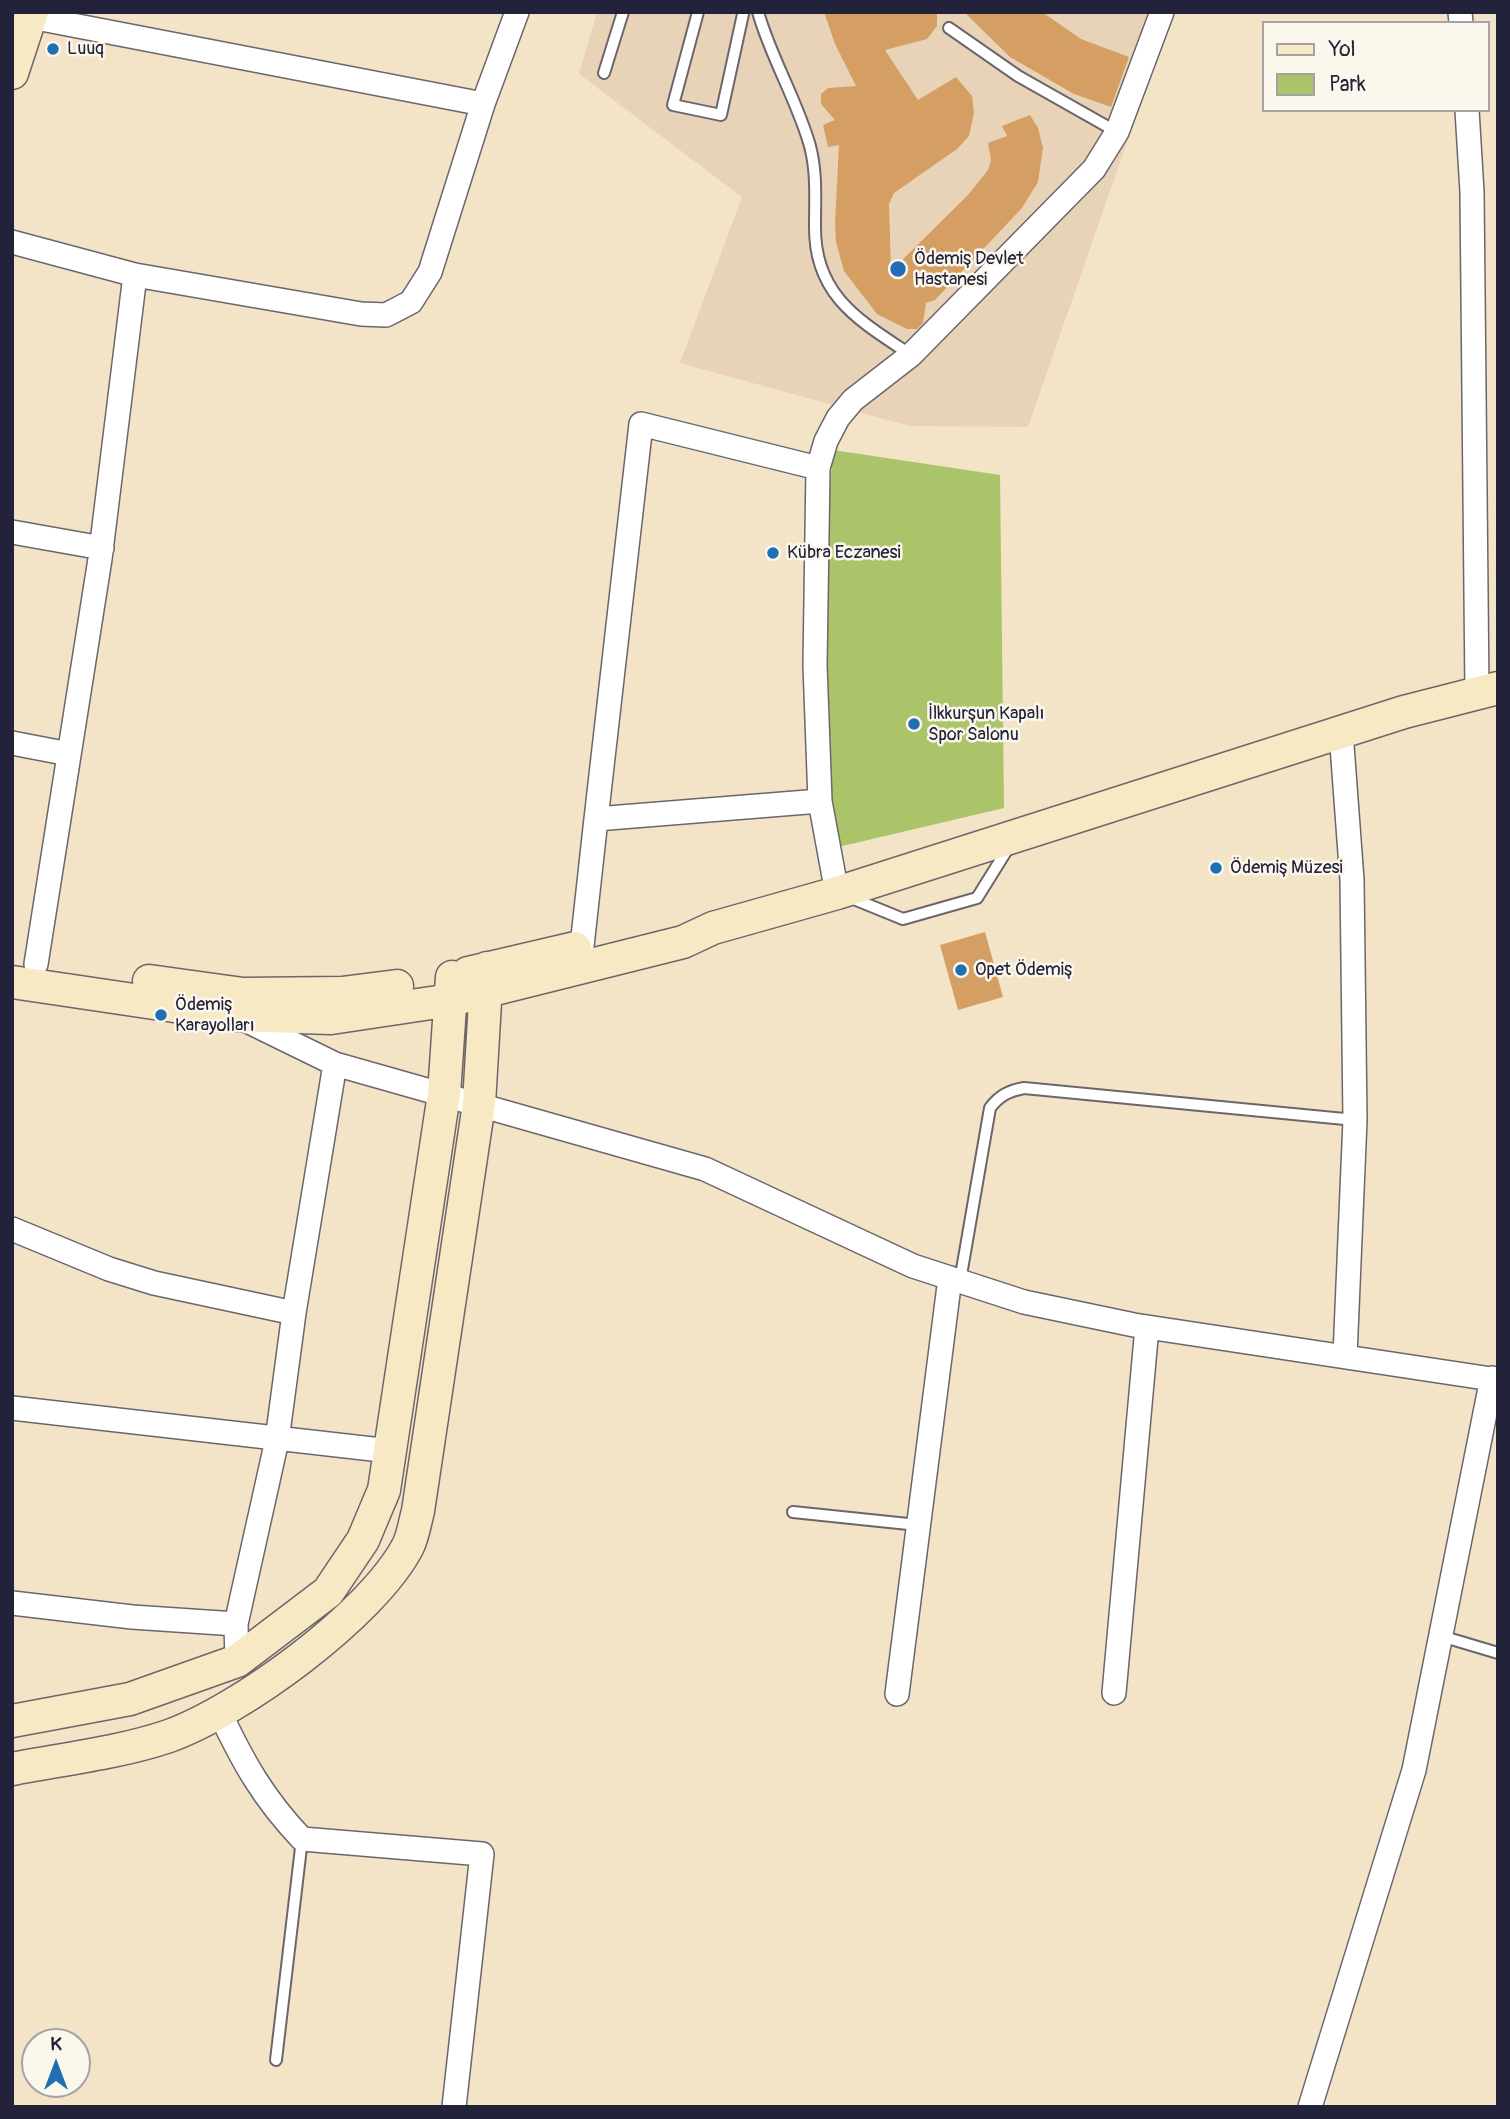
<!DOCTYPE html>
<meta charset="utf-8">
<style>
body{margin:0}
#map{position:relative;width:1510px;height:2119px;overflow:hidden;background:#f3e3c7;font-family:Pangolin,sans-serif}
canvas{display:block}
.frame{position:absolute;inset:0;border:14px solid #22223b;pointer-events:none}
.legend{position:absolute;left:1262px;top:21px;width:228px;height:91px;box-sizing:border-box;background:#fbf7ec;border:2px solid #a4a2a5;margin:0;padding:9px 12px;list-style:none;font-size:21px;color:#22223b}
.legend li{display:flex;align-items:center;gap:14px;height:35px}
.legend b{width:35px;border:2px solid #a4a2a5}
.north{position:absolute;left:21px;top:2028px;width:70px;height:70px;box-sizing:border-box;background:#fbf7ec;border:2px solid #a4a2a5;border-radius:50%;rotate:0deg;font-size:19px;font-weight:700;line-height:28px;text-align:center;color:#22223b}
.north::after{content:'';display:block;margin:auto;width:24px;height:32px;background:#1f6fb2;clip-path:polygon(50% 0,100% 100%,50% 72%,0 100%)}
</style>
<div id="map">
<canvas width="1510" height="2119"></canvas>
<div class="frame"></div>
<ul class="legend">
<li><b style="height:9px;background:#f6e9c3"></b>Yol</li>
<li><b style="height:19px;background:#acc469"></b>Park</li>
</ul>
<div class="north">K</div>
</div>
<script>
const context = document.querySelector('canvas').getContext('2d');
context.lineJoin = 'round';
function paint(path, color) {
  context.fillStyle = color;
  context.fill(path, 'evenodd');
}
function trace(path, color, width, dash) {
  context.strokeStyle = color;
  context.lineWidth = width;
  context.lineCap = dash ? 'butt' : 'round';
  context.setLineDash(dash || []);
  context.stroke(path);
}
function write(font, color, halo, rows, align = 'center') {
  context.font = font + ' Pangolin,sans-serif';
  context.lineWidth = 5;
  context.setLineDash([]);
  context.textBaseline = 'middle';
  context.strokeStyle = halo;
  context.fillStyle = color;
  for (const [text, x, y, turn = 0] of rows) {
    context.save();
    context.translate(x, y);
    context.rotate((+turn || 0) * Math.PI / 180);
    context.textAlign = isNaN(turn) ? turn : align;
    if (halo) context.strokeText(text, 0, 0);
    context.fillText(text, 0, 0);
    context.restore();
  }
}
const built = new Path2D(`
 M597,12H1152L1167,27L1028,427L909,426L680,363L742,197L579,74Z`);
const green = new Path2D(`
 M833,450L1000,475L1004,808L834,848L818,640Z`);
const building = new Path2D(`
 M824,12H937V26L927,39L885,50L918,100L956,77L972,96L974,113L969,136L957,149L894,193L889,204L891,271L968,195L988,170L991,160L988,143L1007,136L1002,126L1030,115L1038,128L1043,148L1038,182L1022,208L935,300L926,303L923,323L917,329H907L877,314L844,271L836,242L835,223L839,145L828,147L823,125L835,120L821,104V94L828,88L856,86L835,44Z
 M964,12H1042L1081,39L1129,57L1111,107L1074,94L1010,57Z
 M985,932L1003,997L958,1010L940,945Z`);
const lane = new Path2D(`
 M698,12L673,105L721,115L743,14
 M758,12C771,58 797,100 810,146C817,173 815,198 815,226C814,296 860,321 911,355
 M949,28L1018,76L1117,132
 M604,73L623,12
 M849,897L903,919L977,898L1010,845
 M960,1281L990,1108C999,1096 1008,1091 1024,1088L1355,1120
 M793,1512L918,1525
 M1441,1636L1498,1653
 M276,2060L302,1839`);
const street = new Path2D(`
 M1460,12L1461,23
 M31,17L483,104
 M1467,110L1472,192L1477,693
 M12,242L135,275L361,314L386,315L411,302L430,272L483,104L517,12
 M818,468L641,424L596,819L820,801
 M12,532L102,548
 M1341,732L1352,880L1355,1120L1345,1356
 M12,743L69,754
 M837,893L820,801L815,665L818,468L826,441L838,418L853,400L911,355L1094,169L1117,132L1162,12
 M582,946L596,819
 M36,964L100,559L135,275
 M241,1018L335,1064L705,1169L913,1266L1024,1302L1134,1325L1498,1380
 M12,1229L109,1269L154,1283L294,1313
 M12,1408L390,1451
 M12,1603L132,1617L236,1624
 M237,1661L236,1624L277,1440L294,1313L335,1064
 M1114,1693L1147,1327
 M897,1694L950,1278
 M219,1711C243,1762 263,1798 302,1839L482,1854L454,2107
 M1310,2107L1414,1770L1492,1378`);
const secondary = new Path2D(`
 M12,73L32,12
 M468,973L575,948
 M149,981L243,994L342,993L397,986
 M12,982L235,1015L331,1018L451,1000L683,942L713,928L837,893L1404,712L1498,688
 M12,1721L130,1699L237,1661L328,1592L363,1540L384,1490L444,1094L452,977
 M12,1769C63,1759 119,1753 169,1736C241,1710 372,1615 408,1546C413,1536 415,1522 418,1511L479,1104L487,968`);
const markers = [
 [53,49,7,"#1f6fb2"],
 [898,269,9,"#1f6fb2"],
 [773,553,7,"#1f6fb2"],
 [914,724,7,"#1f6fb2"],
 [1216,868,7,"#1f6fb2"],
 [961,970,7,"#1f6fb2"],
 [161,1015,7,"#1f6fb2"]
];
const poiNames = [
 ["Luuq",67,49],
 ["Ödemiş Devlet",914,259],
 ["Hastanesi",914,280],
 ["Kübra Eczanesi",787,553],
 ["İlkkurşun Kapalı",928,714],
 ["Spor Salonu",928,735],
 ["Ödemiş Müzesi",1230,868],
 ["Opet Ödemiş",975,970],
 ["Ödemiş",175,1005],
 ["Karayolları",175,1026]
];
paint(built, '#e9d3b8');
paint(green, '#acc469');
paint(building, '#d59f64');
trace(lane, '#6b666c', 14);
trace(street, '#6b666c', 26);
trace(secondary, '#6b666c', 35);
trace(lane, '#fff', 10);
trace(street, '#fff', 23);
trace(secondary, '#f6e9c3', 32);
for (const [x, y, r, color] of markers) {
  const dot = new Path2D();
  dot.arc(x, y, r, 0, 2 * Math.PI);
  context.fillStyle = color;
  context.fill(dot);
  trace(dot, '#fbf7ec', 2.5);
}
write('18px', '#22223b', '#fbf7ec', poiNames, 'left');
</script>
